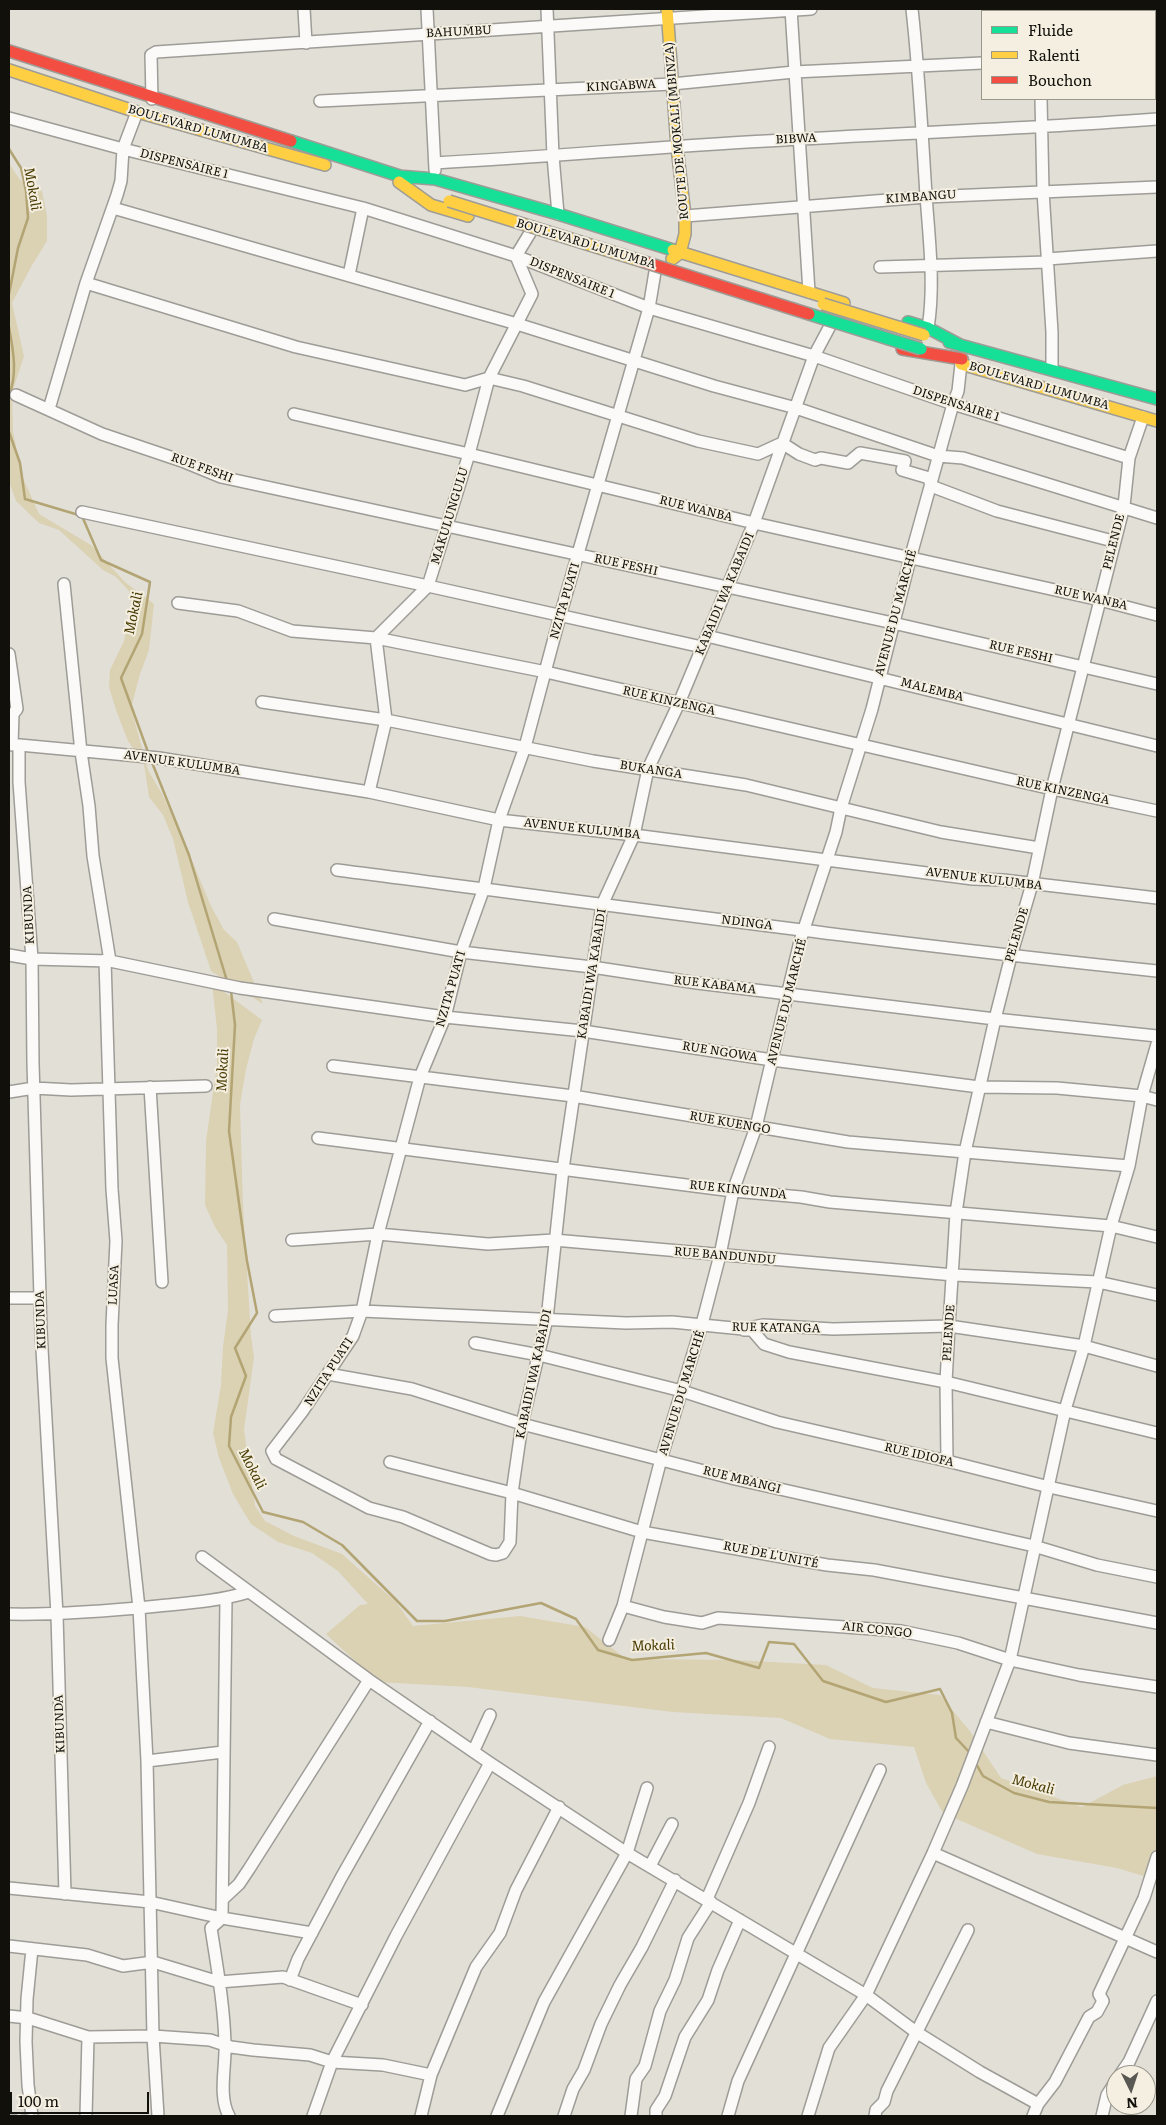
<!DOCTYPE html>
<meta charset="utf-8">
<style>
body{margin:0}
#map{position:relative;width:1166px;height:2125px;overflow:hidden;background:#e2dfd7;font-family:Literata,serif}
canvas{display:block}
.frame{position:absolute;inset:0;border:10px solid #11100b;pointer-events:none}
.legend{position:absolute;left:981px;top:10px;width:175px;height:90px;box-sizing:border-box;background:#f4efe0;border:1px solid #99968b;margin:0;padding:6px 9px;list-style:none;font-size:15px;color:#11100b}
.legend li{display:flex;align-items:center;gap:10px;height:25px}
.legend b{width:25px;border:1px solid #99968b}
.north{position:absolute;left:1106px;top:2065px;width:50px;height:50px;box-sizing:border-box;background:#f4efe0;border:1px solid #99968b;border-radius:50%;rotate:176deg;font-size:14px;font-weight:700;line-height:20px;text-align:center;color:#11100b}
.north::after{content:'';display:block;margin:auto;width:18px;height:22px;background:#5a5852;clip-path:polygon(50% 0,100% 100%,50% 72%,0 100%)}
.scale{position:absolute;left:10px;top:2092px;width:139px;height:22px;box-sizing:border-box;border:2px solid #11100b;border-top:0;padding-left:6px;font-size:15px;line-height:18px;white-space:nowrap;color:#11100b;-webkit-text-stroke:4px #f4efe0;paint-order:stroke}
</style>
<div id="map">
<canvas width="1166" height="2125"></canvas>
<div class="frame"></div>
<ul class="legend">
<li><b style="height:6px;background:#16e098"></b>Fluide</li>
<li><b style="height:6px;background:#ffcf43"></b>Ralenti</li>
<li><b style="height:6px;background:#f24e42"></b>Bouchon</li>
</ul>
<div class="north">N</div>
<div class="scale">100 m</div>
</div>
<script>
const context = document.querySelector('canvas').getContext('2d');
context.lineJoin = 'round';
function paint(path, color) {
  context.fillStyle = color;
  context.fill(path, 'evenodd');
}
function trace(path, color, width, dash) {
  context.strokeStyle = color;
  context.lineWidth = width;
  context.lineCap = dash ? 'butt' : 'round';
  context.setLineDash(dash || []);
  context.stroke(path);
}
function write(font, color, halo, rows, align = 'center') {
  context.font = font + ' Literata,serif';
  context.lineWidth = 4;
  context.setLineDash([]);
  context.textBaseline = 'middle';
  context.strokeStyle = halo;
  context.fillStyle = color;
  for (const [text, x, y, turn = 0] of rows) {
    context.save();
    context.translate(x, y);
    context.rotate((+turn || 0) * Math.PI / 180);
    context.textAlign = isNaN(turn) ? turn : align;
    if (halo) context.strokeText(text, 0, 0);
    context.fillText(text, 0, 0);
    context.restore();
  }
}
const green = new Path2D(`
 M9,163C19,179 22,186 42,191L47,216V241L31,267L12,303L24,356L12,393L13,432L23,478L39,514L91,545L125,582L154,604L149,650L140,674L131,708L148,770L162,794L184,841L210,904L224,930L237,942L263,1004L211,971L188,902L173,839L163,815L149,797L144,764L128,741L116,710L109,687L110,670L124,641L131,605L129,591L116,577L103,570L59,530L39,523L16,501L10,484Z
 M212,983L262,1020L254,1039L246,1069L240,1105L243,1207L251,1336L254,1357L244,1430L255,1506L265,1521L294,1536L342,1554L396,1602L413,1626L520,1616L585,1627L626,1659L735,1660L826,1665L873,1688L940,1695L969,1730L1001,1778L1082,1807L1123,1785L1157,1776V1880L1117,1868L1037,1854L943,1813L926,1783L914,1747L830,1739L781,1718L673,1712L468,1687L378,1682L326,1634L360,1605L368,1604L338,1571L312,1553L278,1542L251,1524L233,1494L219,1458L213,1433L221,1385L223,1347L228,1310L227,1245L215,1227L205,1205L206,1141L217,1065V1029Z`);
const stream = new Path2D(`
 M9,149L21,168L26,191L28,218L18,248L9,294
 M9,327C13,350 18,373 9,395
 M9,432L20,463L25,499L82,516L101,560L150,582L142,634L121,678L148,752
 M151,760L189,855L227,981
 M231,991L235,1025L229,1131L247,1261L257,1313L235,1348L246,1376L231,1417L229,1446L263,1512L303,1522L342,1545L417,1621H445L541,1603L576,1619L598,1650L632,1660L706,1653L759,1668L769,1642L794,1644L823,1681L886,1702L940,1689L952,1713L956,1738L970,1753
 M975,1762L983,1776L1014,1793L1049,1802L1157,1808`);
const street = new Path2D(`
 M304,9L306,43
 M427,9L435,170
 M547,9L553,156L558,214
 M791,9L809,292
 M912,9C919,71 922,133 926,195C929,239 935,284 928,328
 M1037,9V11
 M1155,50H1157
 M152,99L151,55L156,52L811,9
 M1041,99L1043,191L1052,332V369
 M320,101L672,84L794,72L982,63
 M9,118L123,149L363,208L516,256L649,308L814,356L953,404L1129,458
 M435,163C545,157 655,147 766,141C896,133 1027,129 1157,119
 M113,208L517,324L714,386L796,408L938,456L963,458L1157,518
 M685,216L926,197L1157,187
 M1047,259L1157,251
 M880,267L1047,262
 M655,272L649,308L560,616L525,747L499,820L484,888L461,952L445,1017L420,1077L378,1234L362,1311L353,1336L302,1412L272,1451L276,1459L369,1508L403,1517L490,1554L496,1555L503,1553L510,1542L512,1493L522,1424L547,1319L563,1169L602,905L634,835L648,769L679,703L754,523L814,356L830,326
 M349,275L363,208
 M86,283L296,347L465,385L489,378L523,386L698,441L758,454L782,443L799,454L815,460L821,458L848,463L860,453L905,461L902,470L929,478L931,486L997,511L1113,541
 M16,395L102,434L182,461L221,477L893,623L1157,684
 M49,409L86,283L117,195L121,181L123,149L137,112
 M294,414L469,454L754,523L1100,600L1157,615
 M82,512L428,586L702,647
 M64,584L81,752L89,806L93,856L110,961
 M178,603L238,611L292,631L376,638L546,672L1052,789L1157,811
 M707,636L1157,746
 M9,654L17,709L13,714L12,745
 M262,702L386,720L593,761L746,785L941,832L1039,848
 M9,744L159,758L369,792L499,820L634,835L973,879L1003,880L1157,898
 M19,746V782L32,959L33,1063L41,1331L57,1615L65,1894
 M369,792L386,720L376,638L428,586L469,454L489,378L532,294L516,256L530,233
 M337,870C610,905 883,943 1157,971
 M274,919L461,952L592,967L697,983L995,1019L1157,1036
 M9,955L32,959L110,961L240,988L445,1017L583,1031L772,1060L979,1087L1057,1088L1142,1096L1157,1100
 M105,960L112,1189L116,1241L112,1325V1358L139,1608L147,1761L153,2036L158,2116
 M333,1066L573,1096L848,1142L1129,1166
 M150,1087L162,1282
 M9,1092L34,1088L71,1090L206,1086
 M318,1138L733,1191L801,1197L830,1202L1111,1226L1157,1237
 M292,1240L378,1234L488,1244L554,1240L954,1275L1098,1282L1157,1295
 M9,1298H40
 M275,1316L362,1311L626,1323L672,1322L743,1329L763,1325L833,1329L949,1326L1084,1346L1157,1366
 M744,1330H752L764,1344L789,1352L946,1382L1157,1433
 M475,1343L539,1355L682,1391L777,1422L947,1461L1049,1487L1157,1511
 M328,1374L412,1389L522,1424L735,1479L1034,1546L1097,1565L1157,1577
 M947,1461L946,1382L949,1326L956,1213L965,1152L995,1019L1011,956L1032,884L1052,789L1124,506L1129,458L1143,417
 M390,1462L512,1493L642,1532L827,1565L874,1570L1157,1623
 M202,1557L369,1680L490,1763L627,1853L866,1995L916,2032L980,2072L1038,2104
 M623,1606L664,1617L702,1623L718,1618L901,1631L958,1643L1010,1660L1079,1675L1157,1687
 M9,1614C59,1615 108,1611 158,1606C189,1603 219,1601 249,1592
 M609,1640L623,1606L661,1459L702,1324L720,1255L733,1191L756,1127L800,941L836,832L841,808L872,709L910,559L953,404L958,391L961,364
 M986,1722L1069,1743L1157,1755
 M474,1750L490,1715
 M147,1761L223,1752
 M933,1853L1157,1952
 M650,1866L672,1824
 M9,1888L150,1902L222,1918L312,1933
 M224,1898L239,1884L249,1869L369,1680
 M707,1899L749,1803L769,1747
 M222,1918L226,1599
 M222,1918L211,1928C217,1967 224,2005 225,2044C226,2067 218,2096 229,2116
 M9,1946L87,1955L123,1966L153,1962L219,1982L283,1977L362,2005
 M290,1980L298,1959L341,1878L430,1721
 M9,2016L28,2018L88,2037L153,2036L210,2040L231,2047L253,2050L310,2055L332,2062L383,2065L431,2075
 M1120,2075L1129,2062L1157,2001
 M32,2116L28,2085L26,2042L27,1999L32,1949
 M86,2116L88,2037
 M313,2116L332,2062L396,1936L490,1763
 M421,2116L431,2075L476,1967L500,1933L516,1890L559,1807
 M497,2116L544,2002L627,1853L647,1788
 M564,2116L573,2089L584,2070L601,2024L620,1985L642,1947L675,1880
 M631,2116L636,2079L645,2066L660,2011L675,1980L688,1938L711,1902
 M656,2116V2110L665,2096L685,2037L708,2000L718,1970L740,1920
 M728,2116L738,2081L880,1770
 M808,2116L829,2048L866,1995L933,1853L962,1786L1010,1660L1065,1410L1084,1346L1111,1226L1129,1166L1142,1096L1157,1044
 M875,2116L876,2110L884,2102L887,2091L968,1930
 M1033,2116L1038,2104L1055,2082L1066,2061L1089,2017L1097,2012L1103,2001L1099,1994L1144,1898L1157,1857
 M1102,2116L1107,2095L1116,2081`);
const fast = new Path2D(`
 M291,141L409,179
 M398,176L435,179L558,214L673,250
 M908,322L928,328L962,346
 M949,342L1157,399`);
const slow = new Path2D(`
 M667,9L677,147L685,216V234L680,253L672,259
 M9,70L137,112L325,165
 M399,182L431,205L468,216
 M673,250L844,303
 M962,359L961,364L1157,421`);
const jam = new Path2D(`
 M9,51L291,141
 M902,349L962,359`);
const rail = new Path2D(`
 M9,2115L41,2116`);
const fastBridge = new Path2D(`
 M809,314L921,349`);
const slowBridge = new Path2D(`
 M449,201L638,260
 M823,304L924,335`);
const jamBridge = new Path2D(`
 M638,260L809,314`);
const streetNames = [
 ["BAHUMBU",459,32,-3],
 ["KINGABWA",621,86,-3],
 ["BOULEVARD LUMUMBA",198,129,16],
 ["ROUTE DE MOKALI (MBINZA)",677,131,-95],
 ["BIBWA",796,139,-3],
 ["DISPENSAIRE 1",184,164,14],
 ["KIMBANGU",921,197,-4],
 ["BOULEVARD LUMUMBA",586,244,17],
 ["DISPENSAIRE 1",572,278,22],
 ["BOULEVARD LUMUMBA",1039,386,16],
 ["DISPENSAIRE 1",956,404,18],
 ["RUE FESHI",202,468,20],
 ["RUE WANBA",696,509,14],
 ["MAKULUNGULU",450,516,-73],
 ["PELENDE",1114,542,-76],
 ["RUE FESHI",626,565,12],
 ["KABAIDI WA KABAIDI",725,594,-67],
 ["RUE WANBA",1091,598,13],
 ["NZITA PUATI",565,601,-74],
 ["AVENUE DU MARCHÉ",896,613,-75],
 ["RUE FESHI",1021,652,13],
 ["MALEMBA",932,690,14],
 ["RUE KINZENGA",669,701,13],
 ["AVENUE KULUMBA",182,763,8],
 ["BUKANGA",651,770,9],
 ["RUE KINZENGA",1063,791,12],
 ["AVENUE KULUMBA",582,829,6],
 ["AVENUE KULUMBA",984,879,7],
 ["KIBUNDA",29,915,-93],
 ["NDINGA",747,923,7],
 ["PELENDE",1017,935,-74],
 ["KABAIDI WA KABAIDI",592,974,-81],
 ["RUE KABAMA",715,985,7],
 ["NZITA PUATI",451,989,-74],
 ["AVENUE DU MARCHÉ",787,1002,-76],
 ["RUE NGOWA",720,1052,9],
 ["RUE KUENGO",730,1123,10],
 ["RUE KINGUNDA",738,1190,6],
 ["RUE BANDUNDU",725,1256,5],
 ["LUASA",114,1285,-87],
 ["KIBUNDA",41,1320,-92],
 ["RUE KATANGA",776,1328,1],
 ["PELENDE",949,1333,-86],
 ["NZITA PUATI",329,1372,-57],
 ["KABAIDI WA KABAIDI",534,1374,-78],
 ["AVENUE DU MARCHÉ",682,1393,-73],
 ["RUE IDIOFA",919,1455,13],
 ["RUE MBANGI",742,1480,14],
 ["RUE DE L'UNITÉ",771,1555,11],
 ["AIR CONGO",877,1630,6],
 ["KIBUNDA",60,1724,-92]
];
const waterNames = [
 ["Mokali",32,189,80],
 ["Mokali",134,613,-78],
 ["Mokali",223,1070,-87],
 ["Mokali",252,1469,63],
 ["Mokali",653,1646,-2],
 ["Mokali",1033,1785,15]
];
paint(green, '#dbd1b3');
trace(stream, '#b2a473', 2.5);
trace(street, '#9e9c96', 14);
trace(fast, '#9e9c96', 14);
trace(slow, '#9e9c96', 14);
trace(jam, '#9e9c96', 14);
trace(street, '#fbfaf9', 11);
trace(fast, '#16e098', 11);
trace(slow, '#ffcf43', 11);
trace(jam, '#f24e42', 11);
trace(rail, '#b1b0ae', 2.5, [8, 4]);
trace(fastBridge, '#9e9c96', 14, []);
trace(slowBridge, '#9e9c96', 14, []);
trace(jamBridge, '#9e9c96', 14, []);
trace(fastBridge, '#16e098', 11);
trace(slowBridge, '#ffcf43', 11);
trace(jamBridge, '#f24e42', 11);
write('12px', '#11100b', '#f4efe0', streetNames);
write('italic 14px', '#483a01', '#f4efe0', waterNames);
</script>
